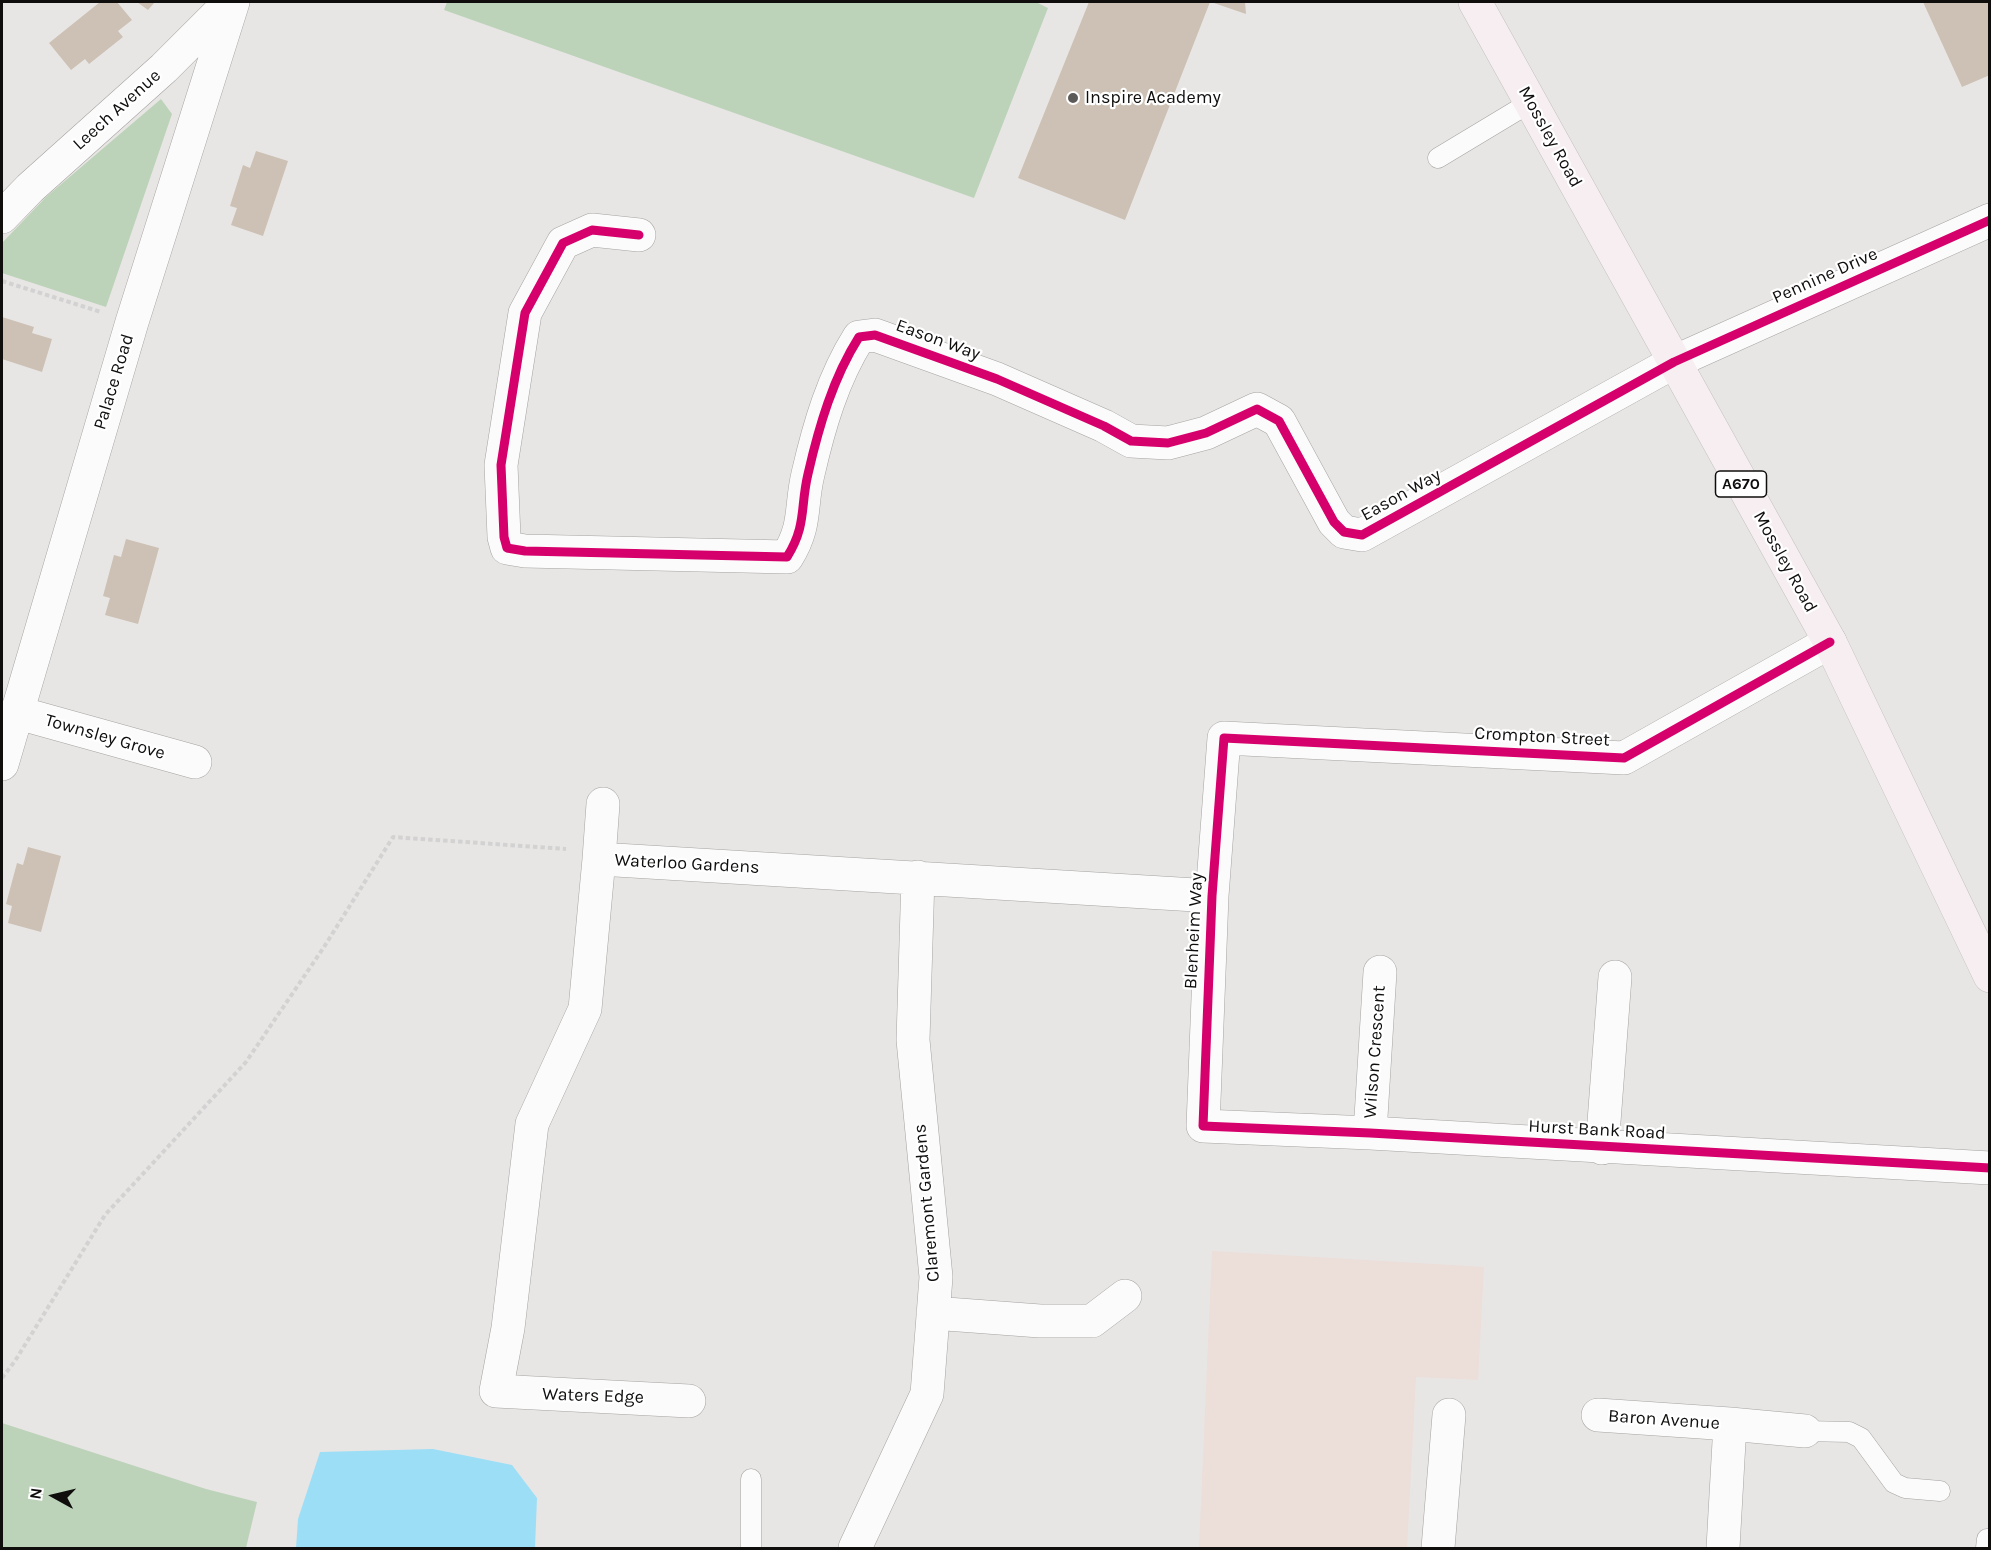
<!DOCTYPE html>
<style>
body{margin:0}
#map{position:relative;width:1991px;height:1550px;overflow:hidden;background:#e8e6e4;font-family:Karla,sans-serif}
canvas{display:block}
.frame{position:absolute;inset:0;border:3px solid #0f0e0d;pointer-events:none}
.north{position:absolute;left:24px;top:1466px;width:60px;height:60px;-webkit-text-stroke:4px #fff;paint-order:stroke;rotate:278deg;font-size:16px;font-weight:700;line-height:24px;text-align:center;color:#0f0e0d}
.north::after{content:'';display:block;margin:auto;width:21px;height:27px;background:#0f0e0d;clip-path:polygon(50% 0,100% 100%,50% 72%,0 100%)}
</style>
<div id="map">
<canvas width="1991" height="1550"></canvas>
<div class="frame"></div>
<div class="north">N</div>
</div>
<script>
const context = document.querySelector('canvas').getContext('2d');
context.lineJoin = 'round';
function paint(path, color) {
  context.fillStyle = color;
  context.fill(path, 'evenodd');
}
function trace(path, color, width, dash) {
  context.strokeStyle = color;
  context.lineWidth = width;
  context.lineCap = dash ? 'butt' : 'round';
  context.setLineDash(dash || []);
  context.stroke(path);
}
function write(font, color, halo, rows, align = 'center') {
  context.font = font + ' Karla,sans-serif';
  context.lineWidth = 4.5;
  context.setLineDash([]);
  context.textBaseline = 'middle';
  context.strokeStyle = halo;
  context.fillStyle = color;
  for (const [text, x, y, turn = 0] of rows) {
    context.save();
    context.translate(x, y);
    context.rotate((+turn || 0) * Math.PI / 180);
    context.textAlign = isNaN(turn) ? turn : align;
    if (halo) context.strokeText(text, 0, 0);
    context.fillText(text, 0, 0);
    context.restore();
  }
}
const industrial = new Path2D(`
 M1212,1251L1484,1267L1478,1380L1416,1377L1407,1548H1199Z`);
const green = new Path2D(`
 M447,2H1036L1048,8L974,198L444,10Z
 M161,99L172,114L106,307L2,273V243L46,197Z
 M2,1423L206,1489L257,1502L246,1548H2Z`);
const water = new Path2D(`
 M433,1449L512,1465L537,1498L535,1548H296L298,1519L320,1452Z`);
const building = new Path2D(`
 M100,2H117L132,20L118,31L123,37L89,64L85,59L71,70L49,43Z
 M137,2H155L148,10Z
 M1089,2H1210L1125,220L1018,178Z
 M1211,2H1245L1246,14Z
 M1923,2H1990V75L1962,87Z
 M256,151L288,161L263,236L231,225L237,208L230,206L243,165L250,168Z
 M2,317L34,327L32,333L52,339L42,372L2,359Z
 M126,539L159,548L138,624L105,615L110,598L103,596L114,555L121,557Z
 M28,847L61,856L41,932L8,923L12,906L6,904L17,863L23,865Z`);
const path = new Path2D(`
 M2,281L101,312
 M2,1378L15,1361L105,1215L246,1062L324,947L393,837L566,849`);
const service = new Path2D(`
 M1438,158L1531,102
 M1805,1431L1849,1432L1861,1438L1894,1483L1905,1488L1940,1491
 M751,1548V1479
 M1986,1548L1987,1539`);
const minor = new Path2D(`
 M2,217L30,188L164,68L229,3
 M639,235L592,230L563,243L525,313L501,465L504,537L507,548L525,551L787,557C807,525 800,507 808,474C819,426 833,378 859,337L875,335L997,379L1104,426L1131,441L1168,443L1206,433L1257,409L1279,421L1334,522L1344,532L1362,535L1674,362L1990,220
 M1830,642L1624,758L1224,738L1212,896L1203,1126L1370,1133L1990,1168
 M15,712L195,762
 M2,764L132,322L233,2
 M599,859L603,804
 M1370,1133L1380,972
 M1602,1148L1615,977
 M933,1313L1040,1321H1092L1125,1296
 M689,1401L496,1391L508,1328L532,1124L585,1009L599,859L1212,896
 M1598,1415L1730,1424L1723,1548
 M1730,1424L1805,1431
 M855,1548L927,1394L936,1277L913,1040L918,877
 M1438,1548L1449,1415`);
const primary = new Path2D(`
 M1475,2L1830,642L1990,976`);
const cycleway = new Path2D(`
 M639,235L592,230L563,243L525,313L501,465L504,537L507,548L525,551L787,557C807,525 800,507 808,474C819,426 833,378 859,337L875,335L997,379L1104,426L1131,441L1168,443L1206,433L1257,409L1279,421L1334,522L1344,532L1362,535L1674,362L1990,220
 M1830,642L1624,758L1224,738L1212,896L1203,1126L1370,1133L1990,1168`);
const markers = [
 [1073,98,6,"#5b5a58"]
];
const shields = [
 [1741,484,51]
];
const shieldNames = [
 ["A670",1741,484]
];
const poiNames = [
 ["Inspire Academy",1085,98]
];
const streetNames = [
 ["Leech Avenue",117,110,-42],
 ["Mossley Road",1550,137,61],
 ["Pennine Drive",1825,276,-24],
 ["Eason Way",938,340,20],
 ["Palace Road",114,382,-73],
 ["Eason Way",1401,495,-29],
 ["Mossley Road",1785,562,61],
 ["Townsley Grove",105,737,16],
 ["Crompton Street",1542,737,3],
 ["Waterloo Gardens",687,864,3],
 ["Blenheim Way",1194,931,-87],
 ["Wilson Crescent",1375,1052,-86],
 ["Hurst Bank Road",1597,1130,3],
 ["Claremont Gardens",927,1203,-95],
 ["Waters Edge",593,1396,2],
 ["Baron Avenue",1664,1420,4]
];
paint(industrial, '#ecded9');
paint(green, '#bcd3b9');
paint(water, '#9cdef6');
paint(building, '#ccc1b4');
trace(service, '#a4a3a1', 21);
trace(minor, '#a4a3a1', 34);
trace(primary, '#c2c1c0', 34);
trace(path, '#d3d2d2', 4, [4.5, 3]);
trace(service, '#fcfbfb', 20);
trace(minor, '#fcfbfb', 33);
trace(primary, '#f6eef0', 33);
trace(cycleway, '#d6006c', 9);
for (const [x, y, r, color] of markers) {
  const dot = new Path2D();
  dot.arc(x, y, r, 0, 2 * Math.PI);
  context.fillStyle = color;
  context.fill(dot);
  trace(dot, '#fff', 2);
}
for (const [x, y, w] of shields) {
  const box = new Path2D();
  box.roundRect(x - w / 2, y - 13, w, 26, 4.5);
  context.fillStyle = '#fff';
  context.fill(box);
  trace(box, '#0f0e0d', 1.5);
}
write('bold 16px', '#0f0e0d', null, shieldNames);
write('18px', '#0f0e0d', '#fff', poiNames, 'left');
write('18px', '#0f0e0d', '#fff', streetNames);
</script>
